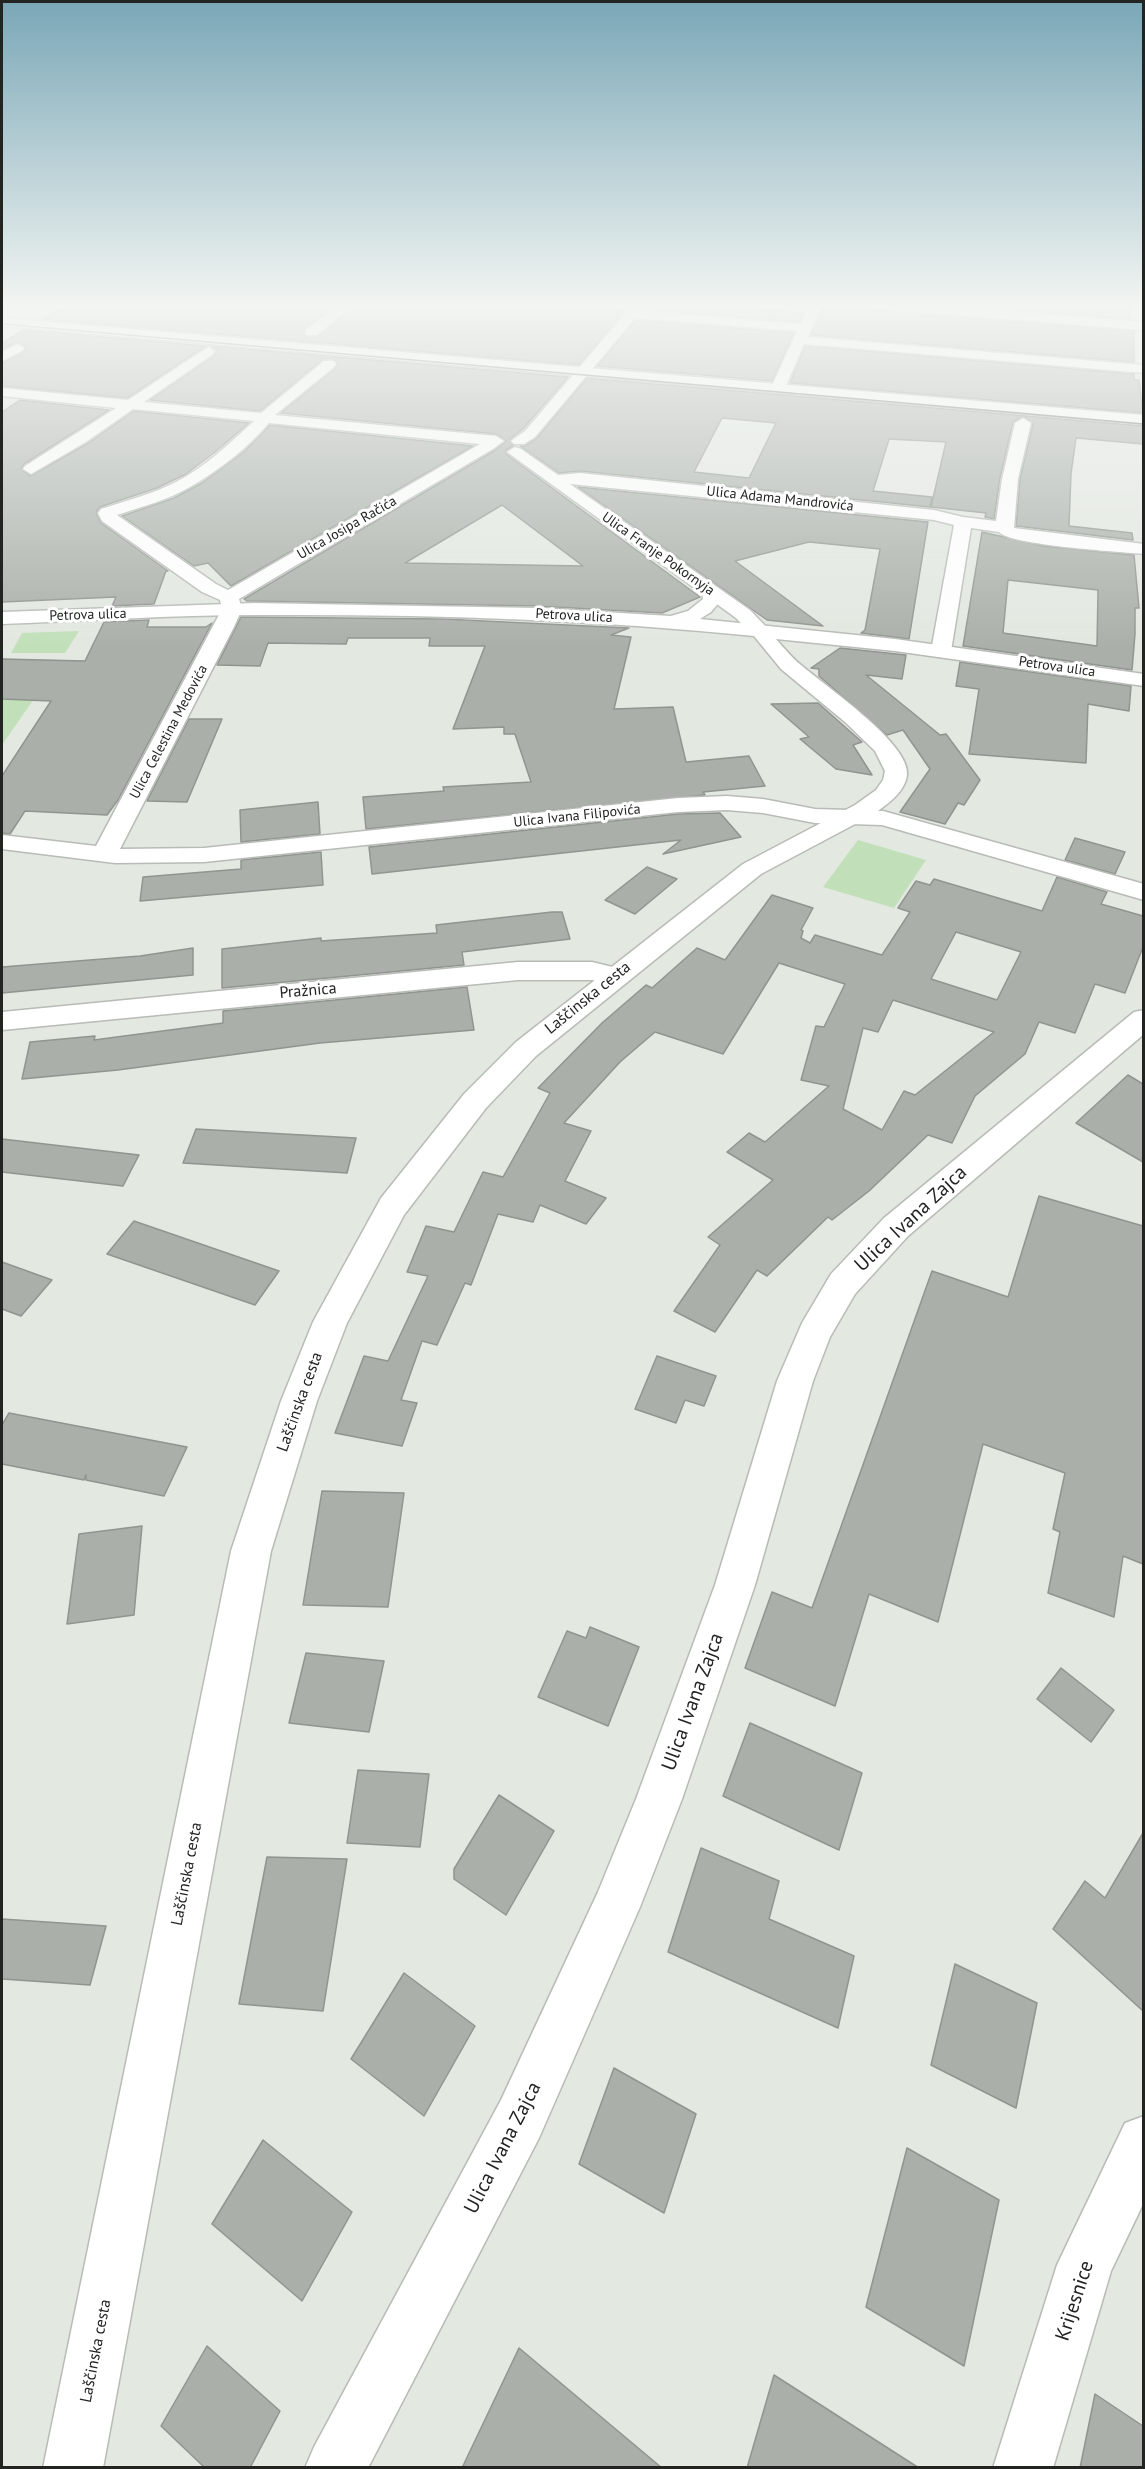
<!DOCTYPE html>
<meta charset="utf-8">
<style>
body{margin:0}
#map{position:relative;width:1145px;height:2469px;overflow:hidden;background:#e3e8e1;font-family:"PT Sans",sans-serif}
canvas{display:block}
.frame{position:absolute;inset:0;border:3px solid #222422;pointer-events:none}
</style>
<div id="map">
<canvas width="1145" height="2469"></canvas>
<div class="frame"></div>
</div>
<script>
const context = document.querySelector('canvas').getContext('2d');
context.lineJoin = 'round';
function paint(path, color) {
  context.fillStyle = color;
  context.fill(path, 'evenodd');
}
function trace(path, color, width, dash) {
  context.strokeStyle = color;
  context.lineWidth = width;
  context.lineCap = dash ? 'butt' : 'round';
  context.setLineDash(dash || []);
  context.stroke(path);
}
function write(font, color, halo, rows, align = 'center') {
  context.font = font + ' "PT Sans",sans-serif';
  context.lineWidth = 6;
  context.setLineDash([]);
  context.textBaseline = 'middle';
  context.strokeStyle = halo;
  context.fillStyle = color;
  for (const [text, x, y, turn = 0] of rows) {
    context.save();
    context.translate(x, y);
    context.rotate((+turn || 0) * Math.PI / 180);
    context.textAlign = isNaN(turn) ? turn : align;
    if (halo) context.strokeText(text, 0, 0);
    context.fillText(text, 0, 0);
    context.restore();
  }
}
const green = new Path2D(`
 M79,631L65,653H11L22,633Z
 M2,689L40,690L2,745Z
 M858,840L926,860L894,908L823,887Z`);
const building = new Path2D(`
 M71,304H339L305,328L303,333L307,337H318L357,304H594L602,310L624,311L579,365L43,319Z
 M658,304L701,305L804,313L800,322L645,309H655Z
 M824,304H859L867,310L1134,331V362L811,335Z
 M1008,304H1129L1130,319L1008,309Z
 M636,320L794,333L772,381L597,366Z
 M24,330L206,346L127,398L2,386V363L23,353L26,347L16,342L2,350V343Z
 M211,346L568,377L523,429L510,439L513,446L506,450V454L700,597L662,613L537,606L247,601L244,599L494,451L506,441L496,434L281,413L335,369L338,363L334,359H323L260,411L150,400L214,356L217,350ZM502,505L583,566L405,563Z
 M805,346L1134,374V380H1139L1143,413L790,383Z
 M587,378L1143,426V444L1076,438L1071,474L1069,526L1132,533L1133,540L1016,526L1020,479L1033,424L1024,416L1013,422L1000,478L994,519L985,517L986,513L931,507L946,442L889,439L873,491L932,497L930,507L580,471L559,473L520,446H525L537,438ZM722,418L776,423L749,478L694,472Z
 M20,400L109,410L24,464L21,469L30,476L87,444L134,411L249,423L215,452L186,474L157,488L100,507L96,512L101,523L168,571H166L154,604L112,606L116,597L2,602V412Z
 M270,425L473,446L231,586L208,563L194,566L122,516L174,498L202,483L244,452Z
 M578,487L928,522L909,639L861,633L865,630L880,549L809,542L735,561L823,626L767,620Z
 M982,532L1043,546L1134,555L1139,608H1135V634L1132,670L963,646ZM1008,580L1098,590L1097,646L1003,633Z
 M241,617L443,619L629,628L611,635L631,637L614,709L673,707L686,762L749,756L765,786L703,792L705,795L366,829L363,797L444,791L443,787L531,782L515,734H504V727L453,729L485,646H429L430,638H348L346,644L268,643L260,666L217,665Z
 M149,620L147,627H206L212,623L118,800L107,815L25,811L10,834L2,833V776L51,701L2,699V659L85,661L104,622Z
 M840,648L906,655L902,679L866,675L940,735L946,734L980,780L964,805L958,803L945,824L900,812L930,769L903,730L887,735L819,676V669L811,668Z
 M960,662L1131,686L1129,711L1088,704L1086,763L969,754L979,689L956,686Z
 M818,703L862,742L853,745L872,775L836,769L800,739L809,737L771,704Z
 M189,719H222L187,802L147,801Z
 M318,802L320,834L241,842L240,810Z
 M720,813L741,837L663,854L681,840L372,874L369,847L678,814Z
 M1075,838L1125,852L1115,874L1065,860Z
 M321,852L323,885L140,901L143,877L241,869V860Z
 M647,867L677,879L635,914L605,900Z
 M1057,877L1107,892L1101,904L1143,916V947L1125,993L1095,984L1075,1033L1039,1022L1025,1054L975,1096L952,1143L928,1135L869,1191L832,1220L828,1217L767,1276L757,1270L715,1332L674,1311L720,1245L708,1237L773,1180L727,1152L749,1133L765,1142L829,1086L801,1080L816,1026L824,1027L845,984L779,963L723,1054L655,1032L620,1062L564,1123L591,1131L565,1181L606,1198L586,1224L540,1205L533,1222L498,1214L471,1285L465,1283L437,1345L422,1341L401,1400L417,1403L402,1446L335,1433L364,1356L388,1361L428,1276L407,1272L426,1226L454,1232L483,1172L503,1177L550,1093L538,1088L602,1023L646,985L652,988L697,948L725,960L772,895L813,908L801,930L803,931L801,938L810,943L815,935L882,955L910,912L898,908L916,881L930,885L934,879L1042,911ZM956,932L1021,952L997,1000L931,979ZM893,1000L994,1032L915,1095L904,1091L882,1130L843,1109L863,1028L878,1032Z
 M552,912H562L570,939L462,952L464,965L222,988V949L321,938V941L437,933L436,925Z
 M193,948V975L2,993V967L140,956Z
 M467,987L474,1030L320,1043L118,1070L22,1079L30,1042L95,1036L94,1040L223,1023V1011Z
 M1128,1075L1143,1084V1162L1076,1123Z
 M196,1129L356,1138L347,1173L183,1163Z
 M2,1139L139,1155L123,1186L2,1172Z
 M1039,1196L1143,1226V1564L1123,1556L1114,1617L1048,1593L1060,1532L1053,1529L1065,1473L983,1444L938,1622L869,1594L835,1706L745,1668L772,1592L812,1608L932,1271L1008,1297Z
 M134,1221L279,1271L255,1305L107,1254Z
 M2,1262L52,1280L21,1316L2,1309Z
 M657,1356L716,1376L704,1406L685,1400L676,1423L635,1409Z
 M9,1413L187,1447L164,1496L86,1480V1475L84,1480L2,1464V1425Z
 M322,1491L404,1493L388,1607L303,1605Z
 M142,1526L134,1615L67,1624L79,1534Z
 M590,1627L639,1647L608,1726L538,1697L567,1631L586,1638Z
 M306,1653L384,1661L369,1732L289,1723Z
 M1061,1668L1114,1710L1091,1742L1037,1699Z
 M750,1723L862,1773L839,1850L723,1796Z
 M358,1770L429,1774L420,1847L347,1843Z
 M499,1795L554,1831L506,1915L454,1879V1869Z
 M1143,1833V2011L1053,1929L1085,1881L1105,1898Z
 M701,1848L779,1881L769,1919L854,1956L838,2028L668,1952Z
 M267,1857L347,1859L323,2011L239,2004Z
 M2,1919L106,1926L90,1985L2,1979Z
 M955,1964L1037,2003L1016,2108L931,2065Z
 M404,1973L475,2026L424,2116L351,2059Z
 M614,2068L696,2114L664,2213L579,2164Z
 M263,2140L352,2212L302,2301L212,2224Z
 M907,2148L999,2200L964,2366L866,2307Z
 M207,2346L280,2411L250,2468H205L161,2426Z
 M519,2348L662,2468H462Z
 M774,2375L919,2468H747Z
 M1095,2394L1143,2426V2468H1080Z`);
const minor = new Path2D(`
 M342,304H355L317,335H307L305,332L307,329Z
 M596,304H646L641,311L801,324L810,304H822L808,337L1144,365V373L804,344L785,388L778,392L771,388L797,331L635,318L535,437L524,444H514L511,441L525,431L629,309L602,308Z
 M861,304H910L1144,322V330L867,308Z
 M17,344L24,348L22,351L2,361V352Z
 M208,347L215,351L213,354L144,402L261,413L324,361H334L336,364L334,367L275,415L496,436L504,441L493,449L239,599L242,609L234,627L120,849L204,848L678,798L727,796L763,799L815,809L883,811L1144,884V900L882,825L815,823L763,813L727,810L678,812L204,862L115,863L2,849V835L96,846L222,609L220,600L202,592L102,521L98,513L101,509C126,501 152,494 176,482C205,467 230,443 254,421L133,409L86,442L31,474L23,469L25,466L116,408L2,396V388L128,400ZM269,423L480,444L228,590L216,584L117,515C141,507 168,500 190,487C218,471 248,448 269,423Z
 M1023,418L1031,423L1018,479L1014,528L1144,544V554C1121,552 1009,545 999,532L971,528L951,651L948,655H934L931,651L954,525L934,520L570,484L750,610L770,631L767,635C752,639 746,628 736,618L507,452L515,447L521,449L558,475L580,473L934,510L963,517L996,521L1002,479L1015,423Z
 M518,962H592L625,970L629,976L625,982L615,985L592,980H518L2,1030V1012Z
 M1144,2116V2202L1111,2271L1053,2468H993L1057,2265L1125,2123Z`);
const tertiary = new Path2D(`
 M711,586L718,588L722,599L711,612L700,619L895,639L1144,674V686L895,651L776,639C784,648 792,658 801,665C824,685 911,744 907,775C905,793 885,806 872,815L761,874L536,1056L486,1108L404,1215L347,1323L317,1401L271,1551L103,2468H43L231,1551L281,1401L313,1322L381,1198L464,1094L516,1042L743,864L855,805L876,790L883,780L885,771L875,751L845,722L781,669L754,636C589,619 422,614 256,615C171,615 86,621 2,624V612L255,603L537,608L671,616L688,611L703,599L702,592L704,588Z`);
const secondary = new Path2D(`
 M2,318L1144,415V424L2,326Z
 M1144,1010V1034L908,1236L855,1294L830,1337L813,1381L755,1585L682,1799L640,1907L539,2138L368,2468H305L314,2447L501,2100L598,1892L636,1799L715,1585L777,1381L802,1323L831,1274L884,1218L1134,1012Z`);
const tram = new Path2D(`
 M2,324L1144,424`);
const farStreetnames = [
 ["Ulica Adama Mandrovića",780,499,6],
 ["Ulica Josipa Račića",347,528,-30],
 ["Ulica Franje Pokornyja",658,554,35],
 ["Petrova ulica",88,615,-2],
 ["Petrova ulica",574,616,3],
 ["Petrova ulica",1057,667,8],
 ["Ulica Celestina Medovića",169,732,-62],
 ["Ulica Ivana Filipovića",577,816,-6]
];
const streetNames = [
 ["Pražnica",308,991,-5],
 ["Laščinska cesta",588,998,-39],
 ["Laščinska cesta",300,1402,-70],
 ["Laščinska cesta",187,1874,-79],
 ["Laščinska cesta",96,2351,-79]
];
const nearStreetnames = [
 ["Ulica Ivana Zajca",911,1219,-43],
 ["Ulica Ivana Zajca",693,1702,-70],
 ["Ulica Ivana Zajca",503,2148,-63],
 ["Krijesnice",1075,2301,-72]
];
paint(green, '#c1e0b9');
paint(building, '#aaafa9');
trace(building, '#90958f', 1.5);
trace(minor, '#b7bcb6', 3);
trace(tertiary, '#b7bcb6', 3);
trace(secondary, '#b7bcb6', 3);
paint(minor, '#fff');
paint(tertiary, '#fff');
paint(secondary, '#fff');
trace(tram, '#747773', 1.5);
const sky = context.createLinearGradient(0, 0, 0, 649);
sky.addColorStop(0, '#7aa7b7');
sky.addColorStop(0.47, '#f2f5f2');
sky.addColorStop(1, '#f2f5f200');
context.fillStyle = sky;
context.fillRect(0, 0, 1145, 649);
write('14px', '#222422', '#fff', farStreetnames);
write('16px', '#222422', '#fff', streetNames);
write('20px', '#222422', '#fff', nearStreetnames);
</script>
